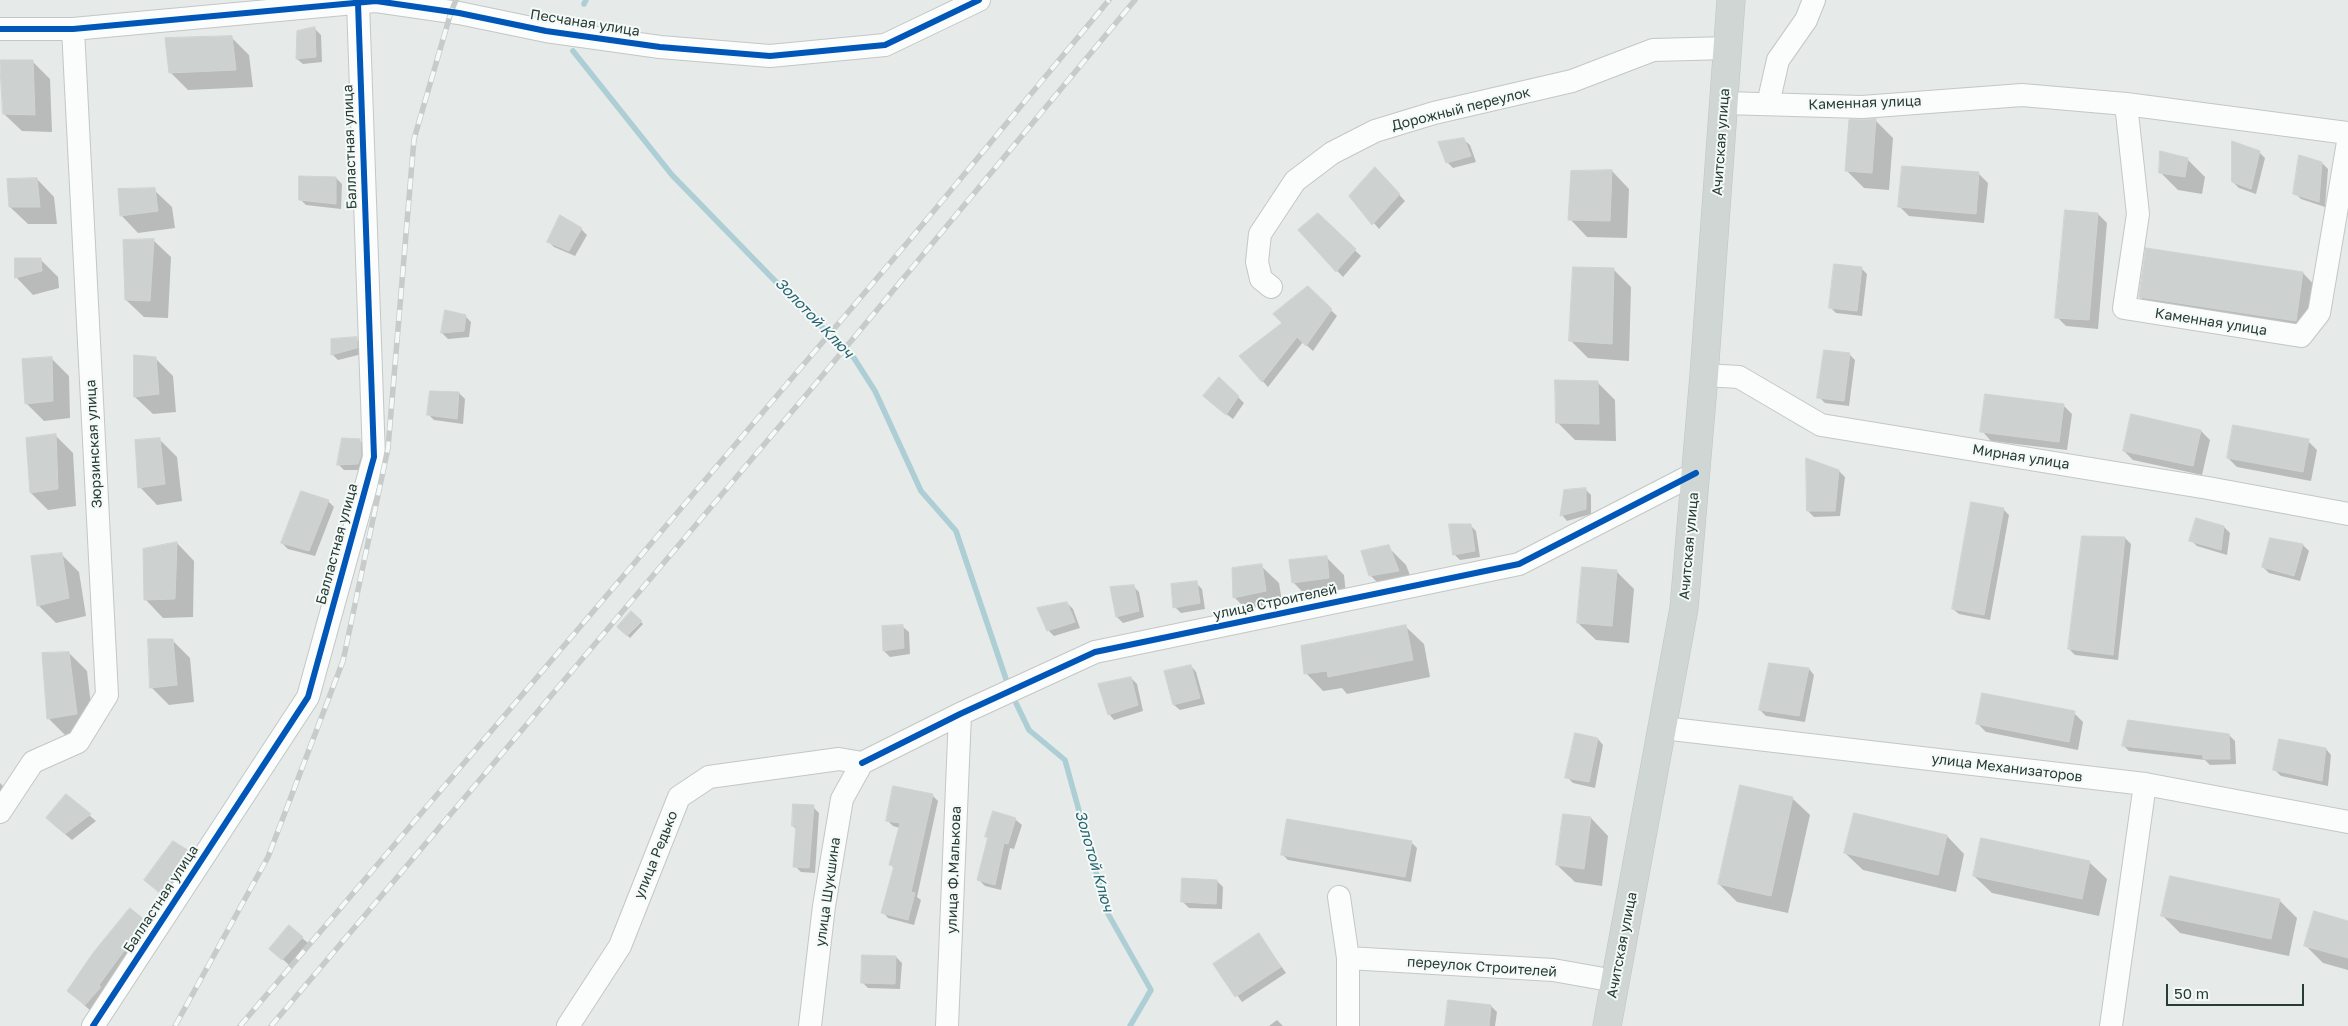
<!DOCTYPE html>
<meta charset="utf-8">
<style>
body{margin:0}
#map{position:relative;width:2348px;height:1026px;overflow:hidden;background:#e6eae8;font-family:"Golos Text",sans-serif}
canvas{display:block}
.scale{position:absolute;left:2166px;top:984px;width:138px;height:22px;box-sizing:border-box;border:2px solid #263c36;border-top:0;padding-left:6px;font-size:15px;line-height:18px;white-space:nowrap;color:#263c36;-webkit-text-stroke:4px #f5f9f7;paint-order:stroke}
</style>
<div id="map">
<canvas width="2348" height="1026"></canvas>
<div class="scale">50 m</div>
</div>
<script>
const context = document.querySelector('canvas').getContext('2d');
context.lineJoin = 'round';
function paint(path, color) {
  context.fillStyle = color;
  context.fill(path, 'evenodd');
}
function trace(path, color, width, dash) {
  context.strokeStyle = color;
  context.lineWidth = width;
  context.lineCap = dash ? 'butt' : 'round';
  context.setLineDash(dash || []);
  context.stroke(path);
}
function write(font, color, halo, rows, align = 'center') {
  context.font = font + ' "Golos Text",sans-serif';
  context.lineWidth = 4;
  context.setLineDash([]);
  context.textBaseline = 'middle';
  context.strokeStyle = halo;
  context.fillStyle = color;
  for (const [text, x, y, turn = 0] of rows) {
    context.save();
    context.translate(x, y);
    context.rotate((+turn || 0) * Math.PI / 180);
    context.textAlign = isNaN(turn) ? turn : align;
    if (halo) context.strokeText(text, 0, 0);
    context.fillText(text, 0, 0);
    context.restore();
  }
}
const shadow = new Path2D(`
 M315,29L321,35L322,62L303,64L297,59Z
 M232,38L249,55L253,87L188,90L171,73Z
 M32,61L50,79L52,132L22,131L4,114Z
 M1875,120L1893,138L1889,190L1864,188L1846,170Z
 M1464,140L1470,145L1476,162L1453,168L1447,162Z
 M2259,152L2265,158L2256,194L2239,188L2233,182Z
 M2187,159L2205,177L2202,194L2178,190L2160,172Z
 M2322,163L2328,169L2325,207L2301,199L2295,193Z
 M1612,171L1629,189L1627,238L1587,237L1570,219Z
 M1979,174L1988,183L1984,223L1909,216L1900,207Z
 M1381,175L1405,201L1379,229L1351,196Z
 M336,178L342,184L341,209L306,205L300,199Z
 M37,179L54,197L57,224H28L10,207Z
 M154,190L172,207L175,228L138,233L121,215Z
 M2098,214L2107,223L2098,329L2066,326L2057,317Z
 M1318,215L1361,256L1343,277L1299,230Z
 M581,229L587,235L575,256L554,247L548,241Z
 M153,240L171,257L168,318L144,317L126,300Z
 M40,259L58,277L59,288L33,295L16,277Z
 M1861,268L1867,274L1862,316L1836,313L1830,307Z
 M1613,269L1631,287L1629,361L1588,358L1570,340Z
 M2303,273L2320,291L2313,338L2158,314L2140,297Z
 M1308,288L1337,316L1313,351L1303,342L1268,387L1240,356L1284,323Z
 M465,316L471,322L469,337L448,339L442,333Z
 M356,339L362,344V354L338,360L333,355V340Z
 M1849,354L1855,360L1849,406L1825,403L1819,397Z
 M135,357L155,358L173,376L176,412L153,414L135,397Z
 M51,358L69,376L70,418L44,421L26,403Z
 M1219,378L1244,403L1233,419L1210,402Z
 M1597,382L1615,400L1616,441L1575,440L1557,422Z
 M459,393L465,399L463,424L434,420L428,414Z
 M2063,405L2072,414L2067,450L1991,441L1982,431Z
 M2201,431L2210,440L2202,475L2133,460L2124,451Z
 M55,435L73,453L76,506L48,510L31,493Z
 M159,439L177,457L182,501L157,505L140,487Z
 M360,441L366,447L364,470H344L338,464Z
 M2308,441L2317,450L2311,481L2237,467L2228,458Z
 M1839,471L1845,477L1840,516L1814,517L1808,511Z
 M1585,489L1591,495V514L1567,521L1562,515Z
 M328,501L334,507L315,556L288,549L282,543Z
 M2003,509L2009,515L1990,620L1959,614L1953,609Z
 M1470,525L1476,531L1480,557L1460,560L1454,554Z
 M2224,527L2230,533L2227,555L2197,546L2191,540Z
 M2083,537L2125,538L2131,544L2118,660L2075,655L2069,649Z
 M2271,539L2303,545L2309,551L2300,581L2269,573L2263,567Z
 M177,543L194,561L193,617L163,618L146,600Z
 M1388,547L1406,565L1415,588L1388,593L1371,576Z
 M61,554L79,572L86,616L56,623L38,605Z
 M1326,557L1344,575L1346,595L1311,601L1294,583L1291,561Z
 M1261,566L1279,583L1283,608L1252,615L1234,597Z
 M1616,571L1634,589L1629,643L1596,640L1578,623Z
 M1196,583L1202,589L1205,609L1181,613L1175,607Z
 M1133,586L1139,592L1144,617L1123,623L1117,617Z
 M1067,603L1073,609L1080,628L1054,636L1048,630Z
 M632,613L643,624L630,638L619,627Z
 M903,627L909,632L910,654L890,657L884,651V628Z
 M1406,627L1424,644L1430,677L1347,694L1342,688L1323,691L1306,673Z
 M172,640L190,658L194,702L169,705L151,687Z
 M69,653L87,671L94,731L66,736L48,718Z
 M1191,666L1196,672L1205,704L1180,710L1174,705Z
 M1809,669L1814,675L1805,722L1766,716L1760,710Z
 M1131,678L1137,684L1143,711L1114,720L1109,714Z
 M2074,713L2083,722L2078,750L1986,732L1977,723Z
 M2229,735L2235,741L2236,764L2210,765L2205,760L2129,751L2123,745Z
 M1598,739L1603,745L1595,788L1573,783L1567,777Z
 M2326,749L2331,755L2328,786L2281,776L2275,770Z
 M0,783L5,788L0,796Z
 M932,795L938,801L917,897L921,900L914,925L888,918L883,912L894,868L891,865L900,828L893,826L887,820Z
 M67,796L96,821L72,840L53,824Z
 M1792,798L1810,815L1788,913L1737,902L1719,884Z
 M813,807L819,813L815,873L801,872L795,866L797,830L793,826Z
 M994,813L1016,820L1022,825L1014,849L1010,848L1001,890L985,886L979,880L989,838L987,836Z
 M1855,814L1947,836L1964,854L1956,892L1863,870L1845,853Z
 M1591,818L1608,836L1602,886L1575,882L1557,865Z
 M1411,842L1417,848L1411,882L1288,860L1282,854Z
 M190,853L207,871L180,910L146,880Z
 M2089,862L2107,879L2099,916L1992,893L1974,876Z
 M1217,881L1223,887L1222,909L1189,908L1183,902Z
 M2279,900L2297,918L2289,956L2180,933L2163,916Z
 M145,922L158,935L99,1018L68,991Z
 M2348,922V970L2323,963L2305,945Z
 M1259,935L1286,973L1242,1002L1215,964Z
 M302,938L308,943L289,965L277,954Z
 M896,957L902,963L900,989L868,988L862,982Z
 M1491,1006L1497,1012L1495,1026H1446Z
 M1277,1020L1283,1026H1269Z`);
const stream = new Path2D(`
 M584,4L586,0
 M573,51L672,175L779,285L854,358L875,391L921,491L956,531L1008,685
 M1016,703L1029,730L1065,760L1107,912L1151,990L1130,1026`);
const building = new Path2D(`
 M315,27L316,57L296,59L297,31Z
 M232,36L236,70L169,73L165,38Z
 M0,60H33L35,115L3,114Z
 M1876,119L1872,173L1845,171L1849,120Z
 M1464,138L1471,156L1446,163L1438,142Z
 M2232,141L2260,151L2251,189L2232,182Z
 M2160,151L2188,158L2185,177L2159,173Z
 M2299,155L2322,162L2319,202L2293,194Z
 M1902,166L1979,172L1976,214L1898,207Z
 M1375,167L1400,194L1372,225L1349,196Z
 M1612,170L1610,221L1568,220L1571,171Z
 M299,176L336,177V204L299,200Z
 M37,178L40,207H9L7,179Z
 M155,188L158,211L120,216L118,189Z
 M2065,210L2098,213L2089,320L2055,318Z
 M1318,213L1356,249L1336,272L1298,230Z
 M560,215L582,228L569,251L547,242Z
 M154,239L150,301L125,300L123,240Z
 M2146,248L2303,272L2296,321L2139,297Z
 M15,258H41L42,271L15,278Z
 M1834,264L1862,267L1857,311L1829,308Z
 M1573,267L1614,268L1612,344L1569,341Z
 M1308,286L1332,309L1306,346L1297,337L1262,382L1239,356L1282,323L1273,314Z
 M445,310L466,315L464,331L441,333Z
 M357,337V348L331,355V339Z
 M1824,350L1850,353L1844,401L1817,398Z
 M134,355L156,357L159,394L134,397Z
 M52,357L53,401L25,404L22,359Z
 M1219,377L1239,396L1226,415L1203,396Z
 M1555,380L1598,381L1599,424L1556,423Z
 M430,391L459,392L457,419L427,415Z
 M1985,394L2064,404L2059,442L1980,432Z
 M2131,414L2201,430L2193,466L2123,451Z
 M2233,425L2309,439L2303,472L2227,458Z
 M56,434L58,489L30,493L26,438Z
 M160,438L165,484L138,488L135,440Z
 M342,438L360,439L361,455L358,464L337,465Z
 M1806,458L1839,470L1835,511H1807Z
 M1586,488V509L1560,516L1564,490Z
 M301,491L329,500L309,551L281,543Z
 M1971,502L2004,508L1984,615L1952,609Z
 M2196,518L2224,526L2221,550L2189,541Z
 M1449,524H1471L1475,551L1453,555Z
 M2082,536L2125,537L2113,655L2068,649Z
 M2270,538L2303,544L2294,576L2262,567Z
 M177,542L175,599L144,600L143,549Z
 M1389,545L1399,571L1369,576L1361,551Z
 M62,553L69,598L37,606L31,556Z
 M1327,556L1329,578L1292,583L1289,560Z
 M1262,564L1266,591L1233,598L1232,568Z
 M1582,567L1617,570L1612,626L1577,623Z
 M1197,581L1200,603L1173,608L1171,584Z
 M1134,585L1139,611L1116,617L1110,587Z
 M1067,602L1075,622L1047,631L1037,608Z
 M631,611L642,621L627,636L617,627Z
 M903,625L904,648L883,651L882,626Z
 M1406,625L1413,660L1328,677L1327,671L1304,674L1301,646Z
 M148,639H173L177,685L150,688Z
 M69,652L77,714L47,719L42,653Z
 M1769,663L1809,668L1799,716L1759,710Z
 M1191,665L1200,698L1173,705L1164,671Z
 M1131,677L1138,705L1108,715L1098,684Z
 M1982,693L2075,711L2069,742L1976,724Z
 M2128,720L2229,734L2230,759H2203V755L2122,746Z
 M1575,733L1598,738L1589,782L1565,778Z
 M2279,739L2326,748L2322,781L2273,770Z
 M1740,785L1793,797L1771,896L1718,884Z
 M893,786L933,794L911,892L915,893L908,920L881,913L894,866L889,865L900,823L886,821Z
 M66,794L91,814L65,834L46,818Z
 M793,804L814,805L809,868L793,867L796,826H792Z
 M993,811L1016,818L1008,844L1004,843L995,885L977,880L988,837H985Z
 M1854,813L1947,835L1938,875L1844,853Z
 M1563,814L1591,817L1584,869L1556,865Z
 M1287,819L1412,841L1405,877L1281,855Z
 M1981,838L2090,861L2082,899L1973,876Z
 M173,841L191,852L161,894L144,880Z
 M2170,876L2280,899L2271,939L2161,916Z
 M1182,878L1217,880L1216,904L1181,902Z
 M130,908L146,921L99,985L101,987L85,1005L67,991L93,953Z
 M2314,911L2348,921V958L2304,946Z
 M289,925L303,937L282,960L269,949Z
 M1259,933L1281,967L1235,997L1213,964Z
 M862,955L896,956L895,984L861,983Z
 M1448,1000L1491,1005L1489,1026H1445Z`);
const minor = new Path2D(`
 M0,29H73L376,1L459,13L546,31L660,47L770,56L885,45L979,0
 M1724,103L1862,107L2022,95L2126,104L2348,133
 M1768,104L1778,60L1806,20L1814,0
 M2126,104L2138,214L2124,308L2301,336L2319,313L2348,142
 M1271,287L1261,279L1257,262L1260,234L1295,181L1332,153L1375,131L1434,113L1572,81L1653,50L1728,48
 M1704,375L1739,377L1821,425L2208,488L2348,514
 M1663,728L2145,784L2348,822
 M862,763L960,714L1095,652L1519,564L1696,473
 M0,812L33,762L78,742L107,695L73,29
 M1339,897L1348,958V1026
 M1348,958L1553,970L1615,981
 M93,1026L308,697L374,457L358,3
 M568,1026L620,946L679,797L709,777L839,759L862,763
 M810,1026L824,906L842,799L862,763
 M947,1026L960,714
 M2111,1026L2145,784`);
const major = new Path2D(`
 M1607,1026L1684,608L1704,375L1731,0`);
const rail = new Path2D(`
 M175,1026L268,857L343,661L388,448L414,139L451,12L456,0
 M240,1026L913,236L1109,0
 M271,1026L812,388L1135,0`);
const cycleway = new Path2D(`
 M0,29H73L376,1L459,13L546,31L660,47L770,56L885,45L979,0
 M862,763L960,714L1095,652L1519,564L1696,473
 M93,1026L308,697L374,457L358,3`);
const streetNames = [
 ["Песчаная улица",585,23,9],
 ["Каменная улица",1865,103,-2],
 ["Дорожный переулок",1461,109,-14],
 ["Ачитская улица",1721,142,-86],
 ["Балластная улица",350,147,-92],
 ["Каменная улица",2211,322,9],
 ["Зюрзинская улица",94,444,-93],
 ["Мирная улица",2021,457,9],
 ["Балластная улица",337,544,-75],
 ["Ачитская улица",1689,546,-85],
 ["улица Строителей",1275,602,-12],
 ["улица Механизаторов",2007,768,7],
 ["улица Редько",656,855,-68],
 ["улица Ф.Малькова",954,870,-88],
 ["улица Шукшина",828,892,-82],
 ["Балластная улица",161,899,-57],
 ["Ачитская улица",1622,945,-79],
 ["переулок Строителей",1482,967,4]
];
const waterNames = [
 ["Золотой Ключ",814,318,46],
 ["Золотой Ключ",1094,861,74]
];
paint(shadow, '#0003');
trace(stream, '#acced4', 5.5);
paint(building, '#cdd2d0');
trace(building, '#cfd3d1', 1);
trace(minor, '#c3c7c5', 24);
trace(major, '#bec6c3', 29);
trace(minor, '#fbfcfc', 22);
trace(major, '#cfd6d4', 28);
trace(rail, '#c7cbca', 5.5);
trace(rail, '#f5f9f7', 4, [11]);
trace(cycleway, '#0057b8', 6);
write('14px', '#263c36', '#f5f9f7', streetNames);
write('italic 15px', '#266571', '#f5f9f7', waterNames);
</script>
